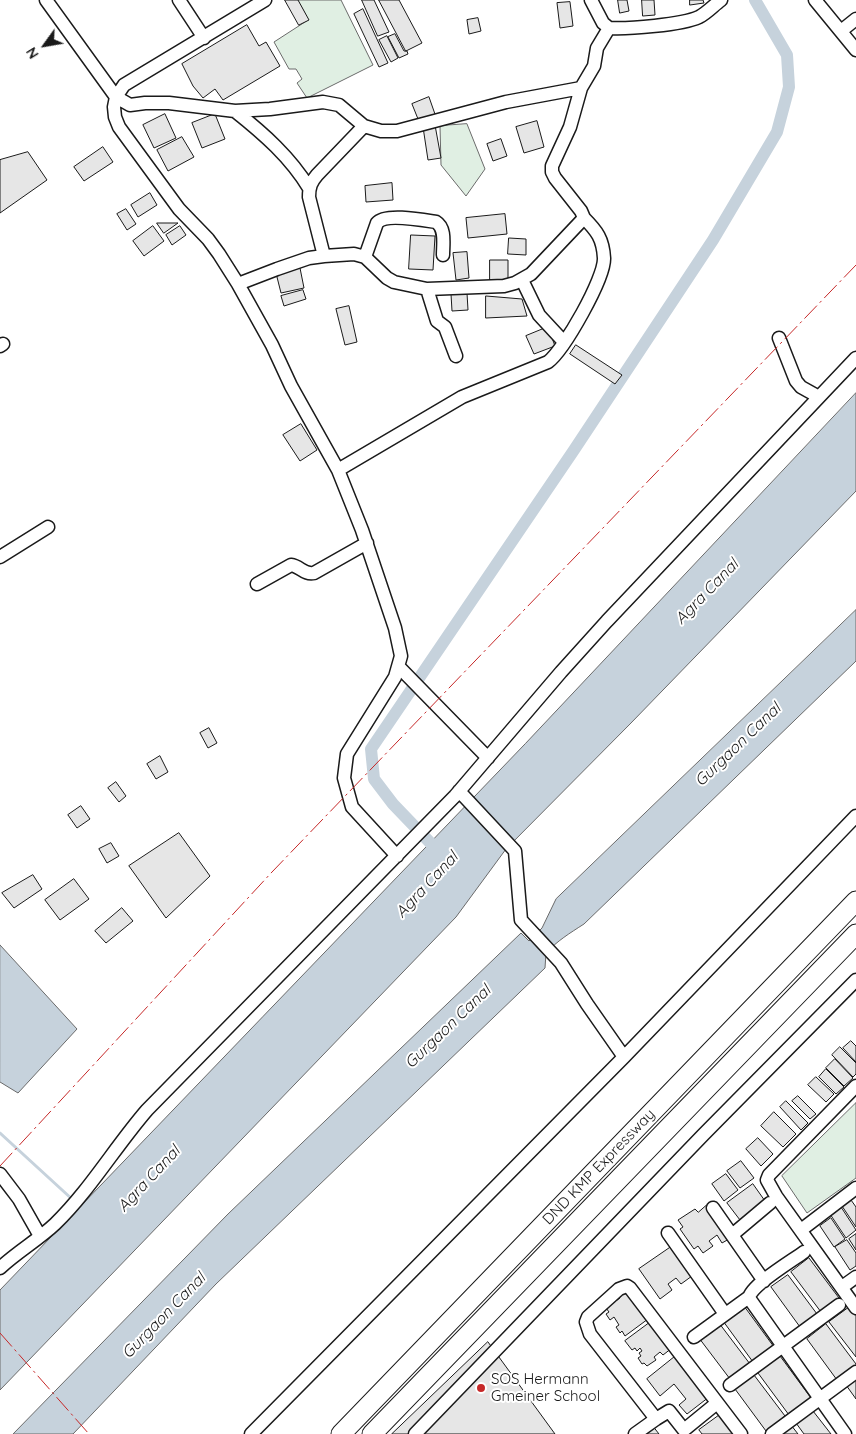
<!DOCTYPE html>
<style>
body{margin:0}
#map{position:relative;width:856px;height:1434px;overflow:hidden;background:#fff;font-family:Quicksand,sans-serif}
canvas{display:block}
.north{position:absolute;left:20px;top:20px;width:50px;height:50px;-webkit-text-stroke:4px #fff;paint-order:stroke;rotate:238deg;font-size:14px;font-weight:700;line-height:20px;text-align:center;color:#1a1a1a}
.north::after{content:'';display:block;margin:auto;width:18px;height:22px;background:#1a1a1a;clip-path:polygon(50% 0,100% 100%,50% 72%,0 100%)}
</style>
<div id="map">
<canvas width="856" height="1434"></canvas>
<div class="north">N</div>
</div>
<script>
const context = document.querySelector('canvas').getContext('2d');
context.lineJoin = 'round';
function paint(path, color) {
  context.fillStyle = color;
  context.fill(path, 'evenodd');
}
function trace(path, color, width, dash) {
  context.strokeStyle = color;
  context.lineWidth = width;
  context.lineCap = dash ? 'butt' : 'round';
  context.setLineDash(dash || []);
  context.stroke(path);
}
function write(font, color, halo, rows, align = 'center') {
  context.font = font + ' Quicksand,sans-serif';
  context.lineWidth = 4;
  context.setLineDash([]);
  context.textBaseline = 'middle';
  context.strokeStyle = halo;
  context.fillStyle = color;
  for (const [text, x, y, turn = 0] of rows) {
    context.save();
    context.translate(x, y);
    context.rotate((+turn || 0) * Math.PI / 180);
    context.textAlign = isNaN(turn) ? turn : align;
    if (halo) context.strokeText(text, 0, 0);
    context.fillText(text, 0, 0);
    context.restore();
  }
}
const green = new Path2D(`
 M298,0H341L373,65L307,98L297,83L302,79L296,69H289L274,42L308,20Z
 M467,124L485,169L466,196L441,165L440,126Z
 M856,1103V1178L807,1213L782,1176Z`);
const water = new Path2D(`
 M856,393V491L631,723L506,849L456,917L0,1390V1290L525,744Z
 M856,610V661L584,924C570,933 557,941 546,953L545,968L216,1284L73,1434H13L228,1214L521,933L529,941L542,928L556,899Z
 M0,945L77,1029L18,1093L0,1082Z`);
const stream = new Path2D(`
 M0,1133L73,1200`);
const canal = new Path2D(`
 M442,855L393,804L374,779L371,749L574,450L713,240L777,132L789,87L787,55L755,0`);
const building = new Path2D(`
 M285,0H298L309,20L299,25Z
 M362,0H374L389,32L378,36Z
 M379,0H399L422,43L406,51Z
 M618,0H627L629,11L620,13Z
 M642,0H654L655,15L643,16Z
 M690,0H703L704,3L690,5Z
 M570,2L573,26L560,28L557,3Z
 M363,9L388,63L379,67L354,14Z
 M478,18L481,31L469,34L467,20Z
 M247,25L259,46L266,42L280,66L223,100L215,89L203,98L193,86L182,64Z
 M395,34L404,51H407L408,54L399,58L388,37Z
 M387,36L398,58L391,62L379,40Z
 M429,97L436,117L420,124L412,104Z
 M165,114L176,138L154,148L143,125Z
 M215,114L225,139L202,148L192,123Z
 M537,121L544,147L524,153L516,127Z
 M435,125L441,158L428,160L423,127Z
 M182,137L194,157L168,171L157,150Z
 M501,139L507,156L493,161L487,144Z
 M103,147L113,162L84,181L74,167Z
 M28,152L47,180L0,213V160Z
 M392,183L393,200L366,202L365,186Z
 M150,193L157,205L138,217L131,205Z
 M126,209L136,224L127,230L117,214Z
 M505,214L507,234L468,238L466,218Z
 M157,223H178L164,233Z
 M153,226L164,241L144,256L133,241Z
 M180,226L186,235L172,245L166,235Z
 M411,235L435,236L433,270L409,269Z
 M509,238L526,239V255L508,254Z
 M467,252L469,278L456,280L453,253Z
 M490,260H508V282H490Z
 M300,268L304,288L281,293L276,273Z
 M303,290L306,299L284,306L281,296Z
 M467,293L468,310L452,311L451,294Z
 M486,296L522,299L527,316L486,318Z
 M349,306L357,342L345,345L336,309Z
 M548,327L555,346L534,354L526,336Z
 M576,345L622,375L615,384L570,354Z
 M301,424L317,450L300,461L283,435Z
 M209,728L217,743L208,748L200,733Z
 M160,756L168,772L156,779L147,764Z
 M116,782L126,796L119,802L108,788Z
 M81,806L90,819L77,828L68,815Z
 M179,833L210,876L166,918L129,866Z
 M111,843L119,856L107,863L99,849Z
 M33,875L42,889L14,908L2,893Z
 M74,879L89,899L60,920L45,900Z
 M122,908L133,921L106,943L95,931Z
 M851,1041L856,1046V1062L843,1048Z
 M840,1047L856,1063V1074L853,1077L832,1055Z
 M835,1059L853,1078L844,1086L826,1068Z
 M826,1069L844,1087L836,1094L819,1077Z
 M816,1077L834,1094L826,1102L808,1085Z
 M798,1096L816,1114L810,1119L792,1101Z
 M786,1101L808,1123L801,1130L780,1107Z
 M774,1112L796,1134L783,1147L761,1126Z
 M758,1138L773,1154L761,1166L746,1149Z
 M741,1161L754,1178L740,1188L727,1171Z
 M726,1174L738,1190L724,1201L712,1184Z
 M753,1184L765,1201L740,1220L727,1203Z
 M851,1200L856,1207V1227L842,1206Z
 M706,1206L729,1239L722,1243L717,1235L709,1241L713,1246L703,1253L698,1246L694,1249L680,1229L683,1227L678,1220L695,1209L698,1212Z
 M841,1207L856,1230L846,1238L830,1214Z
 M831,1218L845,1239L834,1247L820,1226Z
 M856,1234V1250L849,1239Z
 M847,1240L856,1253V1266L850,1270L835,1247Z
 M671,1247L692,1276L681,1284L676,1278L668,1284L672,1290L660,1299L639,1269Z
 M809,1258L839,1298L821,1312L791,1272Z
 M788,1275L817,1314L800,1327L771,1287Z
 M626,1289L648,1319L625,1336L622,1331L620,1333L616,1327L619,1325L614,1317L610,1320L606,1314L609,1312L606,1308L611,1300L613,1303L620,1298L618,1295Z
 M744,1306L774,1347L753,1362L723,1321Z
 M851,1306L856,1313V1357L829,1322Z
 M652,1321L672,1348L663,1355L660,1352L654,1357L656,1360L647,1366L644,1363L642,1364L638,1358L641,1356L639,1353L642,1351L640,1348L637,1351L635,1348L632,1350L625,1341Z
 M719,1323L750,1364L730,1379L699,1338Z
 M826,1324L856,1364V1366L837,1380L807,1339Z
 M488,1342L555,1434H392Z
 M677,1355L709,1397L687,1414L679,1405L686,1399L674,1384L660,1396L647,1379Z
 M780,1356L811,1398L789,1415L758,1373Z
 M754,1375L785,1416L766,1431L735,1389Z
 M856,1377V1399L846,1385Z
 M813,1411L831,1434H804L796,1423Z
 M721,1414L735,1434H702L699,1430Z
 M652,1425L659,1434H640Z
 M791,1425L798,1434H779Z`);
const minor = new Path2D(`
 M46,0L116,97L130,105L145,103H169L235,111L270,109L323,102L339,105L364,126L381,131H397L506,102L581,88
 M179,0L204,38
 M265,0L124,85L116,97L114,107L115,117L119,127L179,209L208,239L219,254L238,284L272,345L291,386L338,470L362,530L395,628L401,656L395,677L347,754L344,778L352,807L397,856
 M591,0L603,23L609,28C628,29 682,25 699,17C707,13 714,5 721,0
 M815,0L856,50
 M841,31L856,19
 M235,111C264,134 290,157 309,188
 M324,256L309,197C309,187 311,182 317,175L364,126
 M365,257L377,223C385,213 423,220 436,222C446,228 443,244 443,255
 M522,280L539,315L564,342
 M238,284L277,269L309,258L324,256L354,254L365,257L387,278L394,282L427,289L504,286L515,283L531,274L584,218L581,211L555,178L552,172V166L570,127L581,88L594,66L597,48L609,28
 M427,289L437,321L445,327L456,356
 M779,338L796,381L801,387L819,397
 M0,346L3,344
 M338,470L462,397L548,362C564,350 605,278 604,258C603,239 597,231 584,218
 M0,557L48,527
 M257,584L291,565C300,566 304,575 314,573L367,543
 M399,667L488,758
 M459,791L515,851L521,920L561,963L587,1004L624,1057
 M856,1086L769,1175L767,1180L776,1196L856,1308
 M0,1174L19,1199L40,1236
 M713,1208L764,1281
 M801,1230L856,1188
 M668,1233L725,1314
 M732,1235L770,1203
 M804,1252C792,1261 751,1285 749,1298L845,1434
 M0,1268C17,1252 38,1240 55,1224C90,1190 115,1147 147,1110L455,796L561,672L607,621L856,358
 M842,1287L856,1277
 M694,1337L749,1297
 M730,1385L839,1305
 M717,1403L684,1430L669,1411L656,1419L590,1334L586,1322L588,1317L619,1289L627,1286L630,1288L741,1434
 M251,1434L624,1057L856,816
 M415,1434L703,1135L856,980
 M635,1434L656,1419
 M772,1434L856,1372`);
const highway = new Path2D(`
 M341,1434L856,901
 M372,1434L856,934`);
const power = new Path2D(`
 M0,1166L272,872L856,265
 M0,1333L89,1434`);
const markers = [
 [481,1388,5,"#c62828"]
];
const streetNames = [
 ["DND KMP Expressway",599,1167,-46]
];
const poiNames = [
 ["SOS Hermann",491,1379],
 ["Gmeiner School",491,1396]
];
const waterNames = [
 ["Agra Canal",707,592,-46],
 ["Gurgaon Canal",738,745,-44],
 ["Agra Canal",427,885,-47],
 ["Gurgaon Canal",448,1027,-44],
 ["Agra Canal",149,1179,-47],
 ["Gurgaon Canal",164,1316,-46]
];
paint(green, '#e0efe3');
trace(green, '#6a6a6a', 1);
paint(water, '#c6d2dc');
trace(water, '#6a6a6a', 1);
trace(stream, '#c6d2dc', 3);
trace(canal, '#c6d2dc', 12);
paint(building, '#e6e6e6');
trace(building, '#1a1a1a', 1);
trace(minor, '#1a1a1a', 15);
trace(highway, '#1a1a1a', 21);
trace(minor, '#fff', 12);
trace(highway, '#fff', 19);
trace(power, '#c62828', 1, [18, 4, 2.5, 4]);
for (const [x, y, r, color] of markers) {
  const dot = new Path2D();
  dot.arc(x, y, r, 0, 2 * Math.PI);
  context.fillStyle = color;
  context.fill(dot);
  trace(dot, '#fff', 2);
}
write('15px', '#1a1a1a', '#fff', streetNames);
write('15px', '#1a1a1a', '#fff', poiNames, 'left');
write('italic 16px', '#1a1a1a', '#fff', waterNames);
</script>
